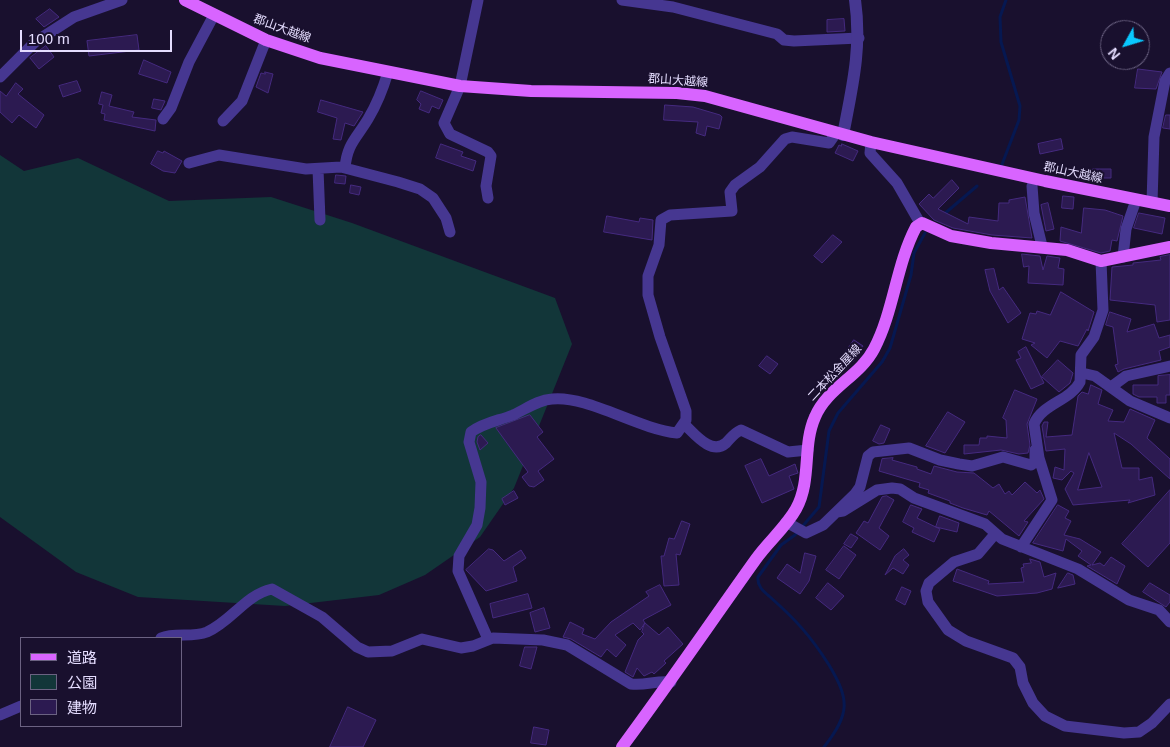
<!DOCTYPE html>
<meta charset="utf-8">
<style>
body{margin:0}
#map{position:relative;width:1170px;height:747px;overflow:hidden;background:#19102e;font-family:Arial,"Noto Sans JP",sans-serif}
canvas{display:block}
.legend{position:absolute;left:20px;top:637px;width:162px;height:90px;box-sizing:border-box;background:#19102e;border:1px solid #6b6282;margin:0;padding:6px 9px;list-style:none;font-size:15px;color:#e5ddff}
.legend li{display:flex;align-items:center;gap:10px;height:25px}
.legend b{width:25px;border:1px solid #6b6282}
.north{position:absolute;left:1100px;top:20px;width:50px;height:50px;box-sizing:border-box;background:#19102e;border:1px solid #6b6282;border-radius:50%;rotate:231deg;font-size:14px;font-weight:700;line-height:20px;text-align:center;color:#e5ddff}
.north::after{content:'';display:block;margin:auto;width:18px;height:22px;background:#09c8ff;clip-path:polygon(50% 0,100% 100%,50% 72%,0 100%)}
.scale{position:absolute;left:20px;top:30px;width:152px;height:22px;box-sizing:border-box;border:2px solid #e5ddff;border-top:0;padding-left:6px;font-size:15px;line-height:18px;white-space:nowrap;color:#e5ddff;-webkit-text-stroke:4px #19102e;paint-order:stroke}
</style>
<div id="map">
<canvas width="1170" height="747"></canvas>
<ul class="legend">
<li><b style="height:6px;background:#d864ff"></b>道路</li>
<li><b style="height:14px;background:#123639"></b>公園</li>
<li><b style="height:14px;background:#2c1a51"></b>建物</li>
</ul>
<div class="north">N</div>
<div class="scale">100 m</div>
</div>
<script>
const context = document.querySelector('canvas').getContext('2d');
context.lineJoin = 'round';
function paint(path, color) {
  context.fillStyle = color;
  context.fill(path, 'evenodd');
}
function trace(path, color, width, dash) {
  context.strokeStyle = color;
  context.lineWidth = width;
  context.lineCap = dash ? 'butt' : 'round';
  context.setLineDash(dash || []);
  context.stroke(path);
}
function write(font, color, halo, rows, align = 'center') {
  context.font = font + ' Arial,"Noto Sans JP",sans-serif';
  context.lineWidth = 4;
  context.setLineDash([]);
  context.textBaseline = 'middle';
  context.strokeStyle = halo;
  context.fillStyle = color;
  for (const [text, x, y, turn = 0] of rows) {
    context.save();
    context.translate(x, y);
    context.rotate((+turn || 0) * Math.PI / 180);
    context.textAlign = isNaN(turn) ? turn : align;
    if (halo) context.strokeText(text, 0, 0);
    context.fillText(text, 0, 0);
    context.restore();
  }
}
const green = new Path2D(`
 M0,155L24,171L78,158L169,201L271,197L352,223L555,298L572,344L514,488L480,537L425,575L379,595L285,606L138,597L76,572L0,517Z`);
const stream = new Path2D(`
 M1001,167L1019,120L1020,106L1001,42L1000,17L1006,0
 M943,215L977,186
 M824,747C850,714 850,700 829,665C810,635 795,619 769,596C763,591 757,586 758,577L781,545L795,535L819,507L829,431L838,413L882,362L890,348L911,275L914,253L925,233`);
const building = new Path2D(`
 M50,9L59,17L44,27L36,19Z
 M844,19L845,31L827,32V20Z
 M137,35L139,50L89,56L87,41Z
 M46,46L54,57L39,69L30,58Z
 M144,60L171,72L167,83L139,74Z
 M1138,69L1162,72L1156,89L1135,88Z
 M265,72L273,74L268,93L256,87L261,73L265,74Z
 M77,81L81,91L63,97L59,86Z
 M16,83L23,89L18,94L44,115L36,128L19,115L12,123L0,112V91L6,96Z
 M421,91L443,100L439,109L432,106L429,113L419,109L421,104L417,100Z
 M102,92L112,95L109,106L134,112L132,117L156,120L155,131L104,120L105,114L101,113L103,105L99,104Z
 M154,99L165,101L161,110L152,108Z
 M321,100L363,112L354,126L345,123L341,140L333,139L337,118L318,112Z
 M665,105L693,107L720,115L722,117L719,129L707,126L705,136L696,133L698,122L664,120Z
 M1166,115H1170V129L1163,128Z
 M1061,139L1063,149L1040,154L1038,144Z
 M441,144L463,152L461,156L476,161L473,171L436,158Z
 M842,144L858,151L853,161L835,153L839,145L841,146Z
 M158,151L163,153L164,151L182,161L175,173L163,171L151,164Z
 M1093,169H1111V178H1093Z
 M336,175L346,176L345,184L335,183Z
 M952,180L959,188L938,209L968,224L969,217L998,221L999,203H1009V200L1025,197L1032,238L992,235L953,228L934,220L919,204L929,194L933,198Z
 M351,185L361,187L359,195L350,193Z
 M1063,196L1074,197L1073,209L1062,208Z
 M1048,203L1054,229L1046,231L1041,205Z
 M1084,208L1105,210L1123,216L1117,241L1112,240L1110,251L1101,253L1060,241L1061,227L1081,233Z
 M1139,213L1165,218L1162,234L1134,228Z
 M607,216L639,222L640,218L653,220L652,240L604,232Z
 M833,235L842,242L822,263L814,256Z
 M1022,254L1040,256L1043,270L1047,256L1060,258L1058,268L1064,269L1063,285L1028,283L1029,266L1024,267Z
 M1170,255V320L1157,322L1155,305L1110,300L1112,267L1133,265V263L1161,260L1160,257Z
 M994,269L999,290L1003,287L1021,313L1008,323L990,291L985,270Z
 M1061,292L1094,312L1088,331L1087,329L1078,346L1060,341L1047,358L1031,345L1035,343L1022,339L1030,313L1036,314L1037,311L1050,315Z
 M1110,312L1131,319L1127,332L1154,324L1159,338L1170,335V347L1159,351L1161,360L1124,369L1118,372L1115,365L1118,364L1113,327L1106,325Z
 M854,340L863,346L853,362L843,356Z
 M1026,347L1044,383L1031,389L1016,360L1021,358L1018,352Z
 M767,356L778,364L770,374L759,366Z
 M1058,360L1073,373L1070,383L1059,392L1042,377Z
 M1170,375V395H1166V403H1157V397H1139L1133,394V385H1158V376Z
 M1091,385L1102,390L1098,404L1113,410L1108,421L1124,422L1130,409L1155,420L1147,438L1170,459V479L1131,444L1114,433L1122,468H1139V480L1152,477L1155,495L1128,503L1130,500L1073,505L1065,489L1074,473L1071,471L1062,480L1053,478L1055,467L1064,470L1065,449L1046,451L1042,426L1044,422H1048L1046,437L1072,435L1078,396L1082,392L1088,394ZM1089,453L1102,487L1078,490Z
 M1015,390L1037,399L1027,424L1030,445L1028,453L1019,454L1001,450L964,454V445H979L980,438H987V436L1007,438L1006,420L1003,418Z
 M948,412L965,422L945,453L926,446Z
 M530,415L543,432L537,437L554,459L538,471L544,480L534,487L529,486L522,477L528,472L496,428Z
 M881,425L890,429L884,443L879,444L873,441Z
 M481,435L488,443L480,450L477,442L478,437Z
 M893,458L892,460L917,467V469L931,474L934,466L957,472L974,473L993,488L999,484L1005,494L1009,491L1012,495L1025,482L1037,493L1040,490L1044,499L1024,521L1028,522L1019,536L989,511L987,515L963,508L950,503V501L928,493L929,490L919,487L920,483L879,471L882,459Z
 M761,459L769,476L795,464L798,473L789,476L794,489L762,503L745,466Z
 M1170,490V543L1148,567L1122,544Z
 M514,491L518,498L505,505L502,499Z
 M887,496L894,500L879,528L889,536L880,550L856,533L864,521L868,523L882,497Z
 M911,505L922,509L917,518L940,529L934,542L912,532L914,528L903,522Z
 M1058,505L1069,511L1065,518L1071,521L1064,535L1080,539L1101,552L1092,565L1100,563L1104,566L1111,557L1125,566L1117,584L1087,566L1091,565L1078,556L1082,551L1066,539L1063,551L1033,543Z
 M940,516L959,523L957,532L936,527Z
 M682,521L690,524L680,555L676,554L679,585L664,586L661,556H664L669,538L674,539Z
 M851,534L858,538L851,548L844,544Z
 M844,546L856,555L839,579L826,570Z
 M489,549L493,550L504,561L521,550L526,558L513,567L517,581L486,591L466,570Z
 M904,549L909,555L903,560L909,565L903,574L893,568L885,575L895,556Z
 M805,553L816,556L809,581L800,594L777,578L787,564L800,573Z
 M1030,559L1040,562L1044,577L1056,573L1052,589L1037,593L997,596L953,581L957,569L989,581L988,584L1024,582L1021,568L1024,567L1023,564L1031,563Z
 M1068,573L1073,575L1075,584L1058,588Z
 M828,583L844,596L831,610L816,598Z
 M1150,583L1170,595V602L1166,607L1143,592Z
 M660,585L671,605L643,620L645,623L640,630L633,623L615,635L626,645L616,657L607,649L601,657L571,639L563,637L570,622L584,629L582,634L595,639L611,622L649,596L646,592Z
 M902,587L911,591L905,605L896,600Z
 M528,594L532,608L493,618L490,604Z
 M544,608L550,628L535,632L530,613Z
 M645,623L659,635L668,627L683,644L664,661L666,663L654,674L652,672L644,676L637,668L633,677L625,672L638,640L644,634L642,632Z
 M525,647H537L531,669L520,666Z
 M348,707L376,720L363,747H330Z
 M534,727L549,730L546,745L531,743Z`);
const minor = new Path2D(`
 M478,0L460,86L444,123L450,134L488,152L491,156L486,186L488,198
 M622,0L673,7L777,34L784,40L794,41L859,38
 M0,77L35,42L74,17L122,0
 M163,119L171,108L189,62L214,15
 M223,121L242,101L266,40
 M871,142L870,153L897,183L920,223
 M189,163L219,155L306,169L341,167L398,182L420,189L433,198L446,218L450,232
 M345,168C347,144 356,139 368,119C377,104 383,89 388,72
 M318,169L320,220
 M1032,186L1034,213L1042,246
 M1152,203L1154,137L1165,81L1170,73
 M1123,257L1126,229L1136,200
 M1082,373L1095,376L1130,401L1170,418
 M1111,387L1126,376L1170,366
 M684,424C694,433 711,456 726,443C731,438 734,433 741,430L788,452L808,450
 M837,512L843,511L877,490L892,488L900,489L914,498L985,524L1002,539L1078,569L1129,600L1159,610L1170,622
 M786,522L806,533L823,525L855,494L860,487L868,456L873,452L909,448L940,460L959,464L972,466L1003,457L1031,465L1035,462V450
 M995,534L978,554L954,562L929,583L926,591L928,602L948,630L966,641L1013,658L1020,667L1023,683L1033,703L1045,716L1065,726L1124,733L1139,732L1152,723L1170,704
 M1021,547L1052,500L1039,458L1034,424C1043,403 1070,401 1080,382L1081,355L1094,337L1103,310L1101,261
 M161,638C175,632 192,638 207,632C232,621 245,595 272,589L322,617L357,647L368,652L392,651L422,639L461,648L473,646L493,638L543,640L567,645L631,684C645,686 657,680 671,682
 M488,639L458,571L459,556L477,525L480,508L481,482L469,442L471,432C485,422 498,421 513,415C526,409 538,400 552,399C587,395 638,429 677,433L686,420V411L660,337L648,295V276L659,245L661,220L670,215L732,211L730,192L735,185L760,167L785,139L792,137L829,143L836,133
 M0,715L21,706`);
const tertiary = new Path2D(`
 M843,135C852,88 862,48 855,0`);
const primary = new Path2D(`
 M185,0L266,40L320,58L460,86L531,91L677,93L705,96L871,142L1045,181L1170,206
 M622,747C668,685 711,622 756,559C768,542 786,527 796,509C812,480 802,446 815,417C827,388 860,376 874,349C894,311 896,265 916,227L922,223L951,236L991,243L1067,250L1101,261L1170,247`);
const streetNames = [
 ["郡山大越線",282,29,20],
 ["郡山大越線",678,81,4],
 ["郡山大越線",1073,173,12],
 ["二本松金屋線",835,373,-47]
];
paint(green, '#123639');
trace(stream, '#061851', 3);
paint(building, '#2c1a51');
trace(building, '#452a7f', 1);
trace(minor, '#463791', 11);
trace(tertiary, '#463791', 12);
trace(primary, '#d864ff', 12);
write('12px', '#e5ddff', '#19102e', streetNames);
</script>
